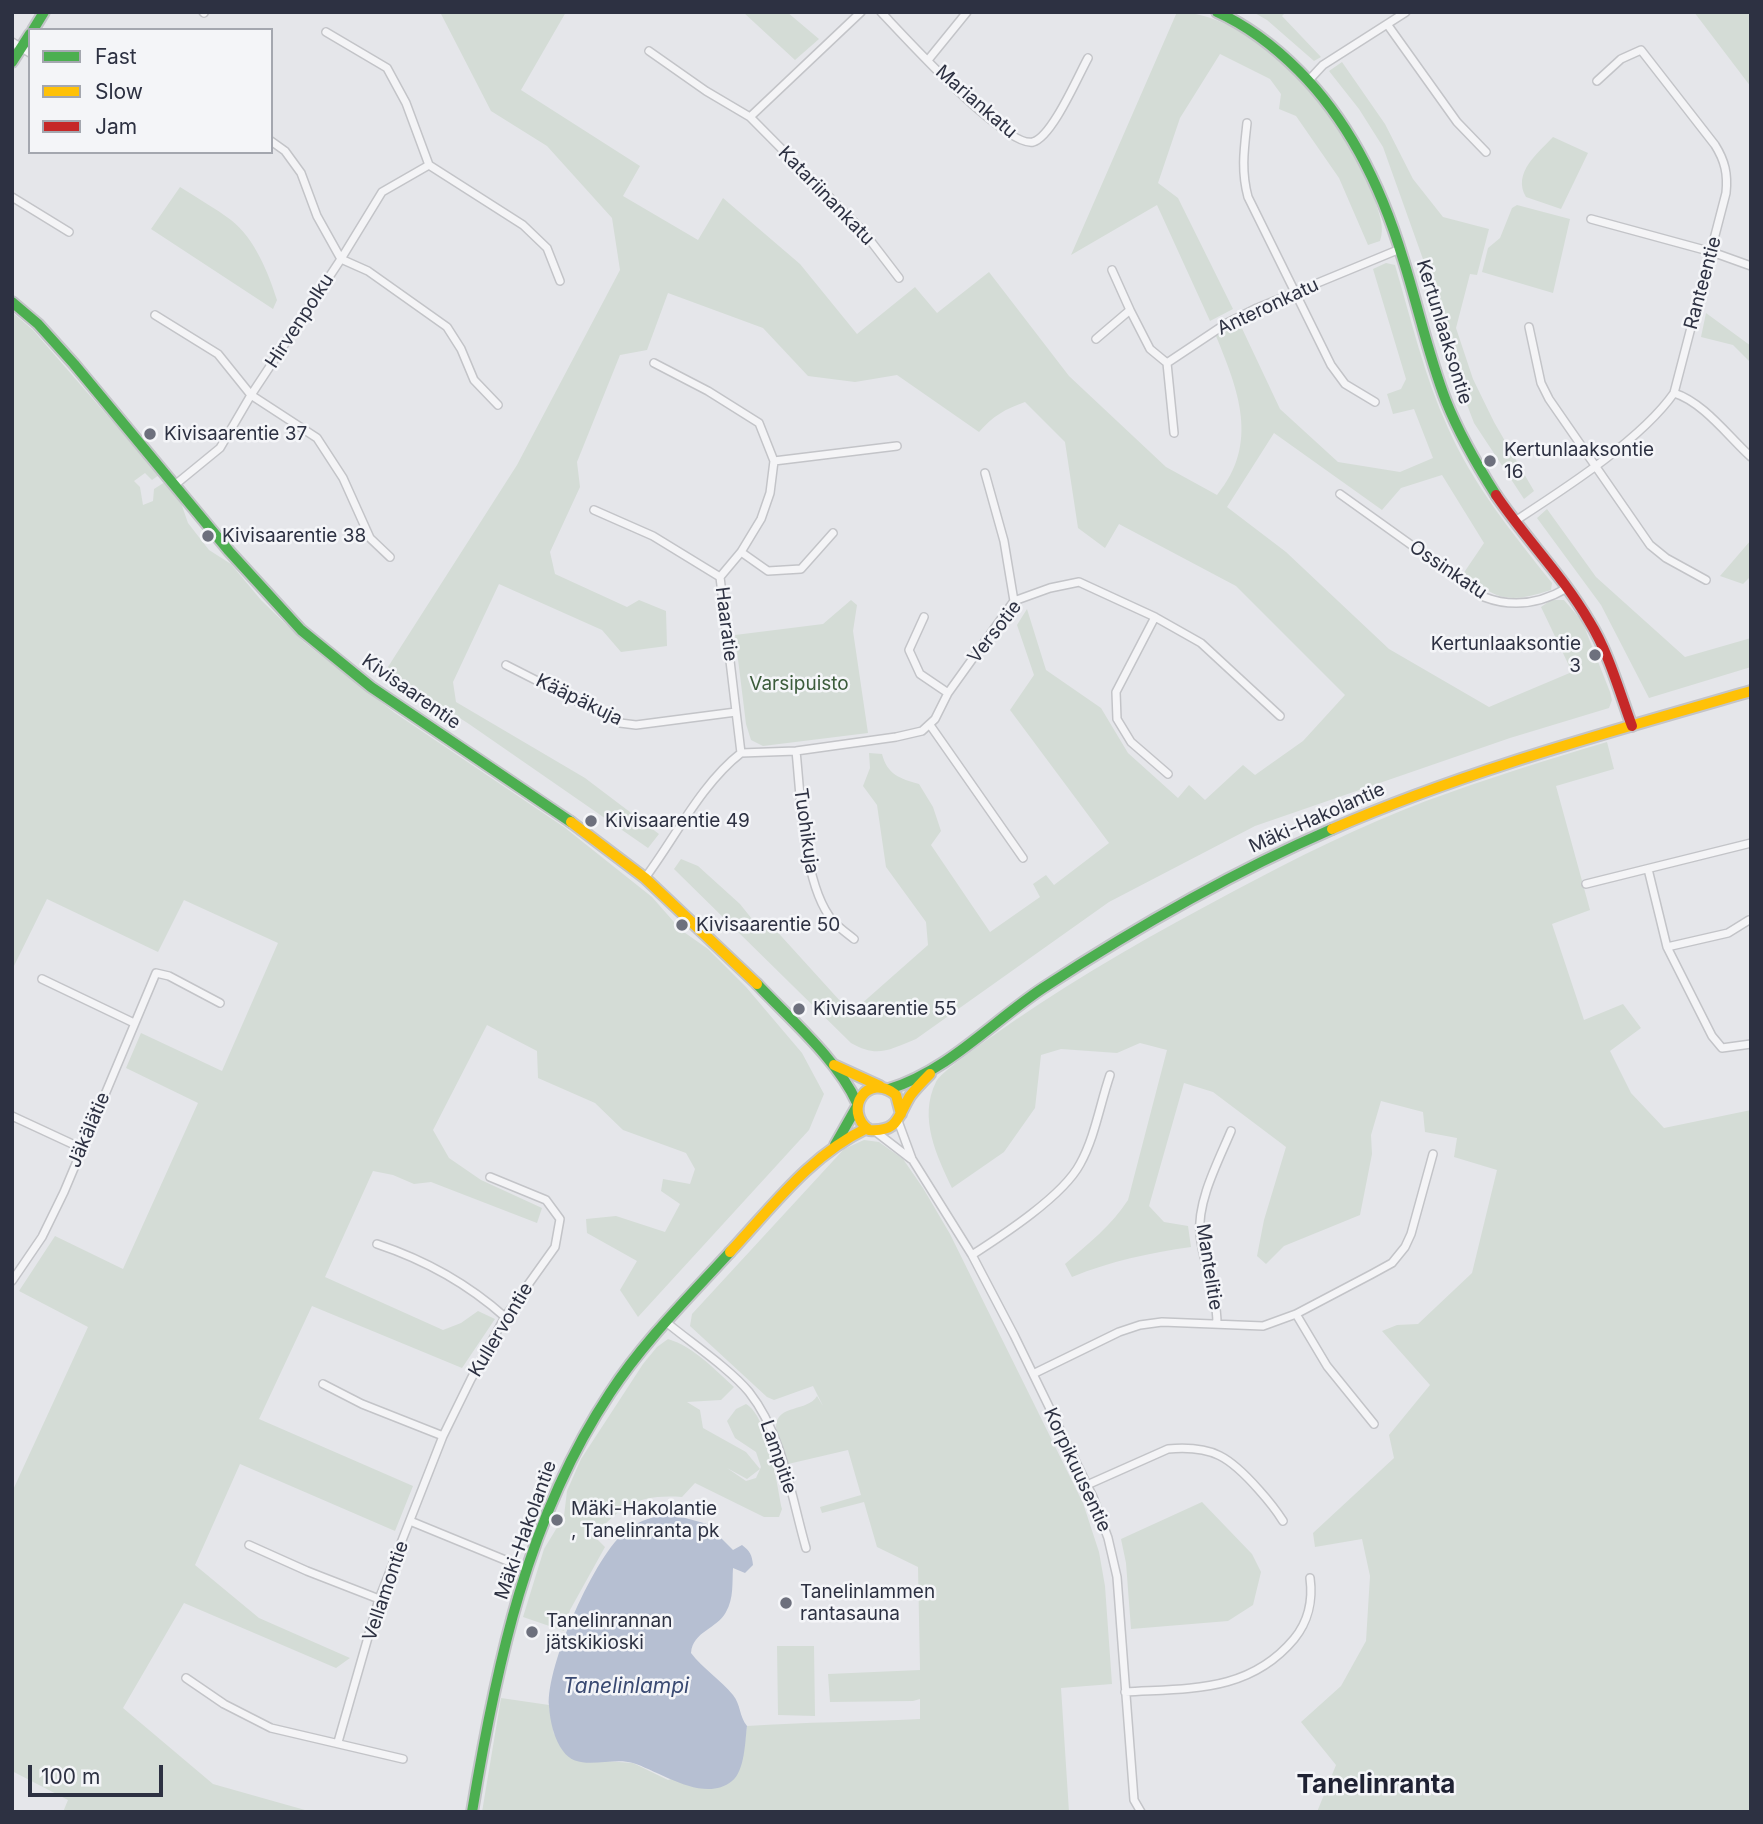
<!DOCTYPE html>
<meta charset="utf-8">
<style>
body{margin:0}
#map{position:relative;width:1763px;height:1824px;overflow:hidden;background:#e5e6ea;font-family:Inter,sans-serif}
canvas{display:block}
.frame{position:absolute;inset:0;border:14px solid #2d3142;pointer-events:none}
.legend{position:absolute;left:28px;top:28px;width:245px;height:126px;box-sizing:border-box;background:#f4f5f8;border:2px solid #a4a7af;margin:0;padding:9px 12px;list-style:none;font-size:21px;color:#2d3142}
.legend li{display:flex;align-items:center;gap:14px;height:35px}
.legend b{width:35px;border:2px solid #a4a7af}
.scale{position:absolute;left:28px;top:1765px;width:135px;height:32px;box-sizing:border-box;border:4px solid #2d3142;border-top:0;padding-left:9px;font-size:21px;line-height:24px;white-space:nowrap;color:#2d3142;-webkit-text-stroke:5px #f4f5f8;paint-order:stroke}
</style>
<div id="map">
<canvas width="1763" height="1824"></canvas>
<div class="frame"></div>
<ul class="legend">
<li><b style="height:9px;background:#4caf50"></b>Fast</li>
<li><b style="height:9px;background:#ffc107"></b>Slow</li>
<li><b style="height:9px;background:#c62828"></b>Jam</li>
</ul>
<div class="scale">100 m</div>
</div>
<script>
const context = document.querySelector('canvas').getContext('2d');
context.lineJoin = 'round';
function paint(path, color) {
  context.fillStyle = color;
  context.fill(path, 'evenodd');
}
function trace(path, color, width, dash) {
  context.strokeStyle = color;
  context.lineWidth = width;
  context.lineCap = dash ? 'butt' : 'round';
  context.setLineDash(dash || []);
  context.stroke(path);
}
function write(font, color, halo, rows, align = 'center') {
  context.font = font + ' Inter,sans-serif';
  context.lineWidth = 5;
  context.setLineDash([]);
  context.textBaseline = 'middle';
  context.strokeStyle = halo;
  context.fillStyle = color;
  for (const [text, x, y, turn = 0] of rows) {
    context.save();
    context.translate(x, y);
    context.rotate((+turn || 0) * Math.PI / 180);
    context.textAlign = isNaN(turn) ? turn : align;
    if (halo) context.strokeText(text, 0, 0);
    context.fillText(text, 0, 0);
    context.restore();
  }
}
const green = new Path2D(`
 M440,12H566L521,90L640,166L623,196L698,240L723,198L800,264L857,334L915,287L937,313L989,272L1069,376L1166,467L1217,495C1260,443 1238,390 1216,336L1239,322L1280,409L1338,462L1400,472L1433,458L1414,409L1393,414L1387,394L1401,389L1406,379L1373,269L1386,263L1395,265C1411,319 1424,376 1448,428C1473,485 1514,535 1552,583L1551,590C1507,604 1499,600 1463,574L1484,543L1442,475L1401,488L1382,510L1274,433L1227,507L1286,552L1389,649L1489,707L1572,672L1541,607L1551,600H1564L1582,621L1610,692L1612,700L1609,708L1510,738L1255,826L1109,902L916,1039C889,1050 877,1058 851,1043L674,869L681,859L698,866L740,904L752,919L772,926L851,1013L928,945L926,922L886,867L877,805L863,786L870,768L869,753L882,754C887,774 900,779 919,784L933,807L941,831L931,845L990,932L1040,897L1033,884L1046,875L1054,885L1109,843L1010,710L1034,675L1017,625L1027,609L1046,670L1101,708L1128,753L1178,798L1189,785L1205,800L1243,765L1255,775L1303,741L1345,695L1236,586L1119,524L1105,548L1078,528L1065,442L1025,402C1005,409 993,416 979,432L897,375L855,382L808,376L763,328L668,293L647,350L620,355L577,462L580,487L550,552L555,574L627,607L639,600L666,611L667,646L621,652L602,630L499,584L453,682L456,702L585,778L659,834L648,848L469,724L386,670L517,465L620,270L612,218L547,146L491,111Z
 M743,12H787L819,39L795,60Z
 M1177,12C1257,12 1355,127 1375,200C1379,214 1385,227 1380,241L1368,245L1339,178L1296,116L1279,109L1281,94L1270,79L1220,54L1180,118L1158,183L1178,198L1233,309L1210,321L1157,205L1071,255Z
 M1253,12H1286L1282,16L1321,57L1314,61L1267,20Z
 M1694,12H1751V87Z
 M1342,62L1385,124L1413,179L1443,217L1489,229L1477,275L1470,274L1456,328L1473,379L1494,422L1534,491L1524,499L1474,423L1447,352L1424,262L1383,147L1359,109L1329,71Z
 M1553,137L1588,153L1561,209L1526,197C1512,173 1538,153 1553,137Z
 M180,187C197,198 215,208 231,220C255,239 268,272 277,300L273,309L151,229Z
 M1517,205L1570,219L1553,293L1482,272L1488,248L1500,238L1512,208Z
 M12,312L33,330L159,475L152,480L145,473L134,481L140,487L143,505L153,501L154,489L165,482L181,503L188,523L209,550L231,564L261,600L305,643L395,713L564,827L652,897L681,930L708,949L746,987L802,1053L824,1094L809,1130L638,1317L620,1290L637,1261L587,1233L586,1219L616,1216L665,1232L680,1204L661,1191L663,1179L690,1184L695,1169L686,1153L623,1130L595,1103L538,1078L537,1051L487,1025L433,1130L449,1158L481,1180L542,1208L537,1223L431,1182L414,1184L393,1175L373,1171L325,1277L443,1330L461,1323L478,1311L495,1319L462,1368L312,1306L259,1419L413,1486L395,1531L240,1464L195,1565L259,1618L350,1658L336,1668L184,1603L123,1708L213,1784L312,1812H63L68,1800L12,1771V1492L88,1327L19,1291L55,1236L123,1269L198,1103L126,1068L141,1033L222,1071L278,943L184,900L158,952L47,899L12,970Z
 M1706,313L1751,346V363L1733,345L1701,337Z
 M1547,509L1596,577L1685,657L1751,638V667L1649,698L1601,605L1537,518Z
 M1751,540V576L1743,584L1720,576Z
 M851,600L857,605L853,631L868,733L763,746L751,740L746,724L735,635L823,624Z
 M1607,742L1614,769L1556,786L1590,910L1552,924L1584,1020L1623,1004L1641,1028L1610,1051L1631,1093L1664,1128L1751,1110V1812H1317L1336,1765L1301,1722L1341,1686L1366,1641L1370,1576L1362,1539L1315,1547L1313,1533L1394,1458L1389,1435L1430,1385L1382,1331L1397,1325L1418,1324L1472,1273L1497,1170L1454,1157L1457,1138L1425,1132L1423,1112L1381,1101L1371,1135L1372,1154L1360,1215L1284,1246L1266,1264L1257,1256L1264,1220L1286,1147L1213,1092L1184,1083L1149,1206L1164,1222L1188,1226L1191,1247C1149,1253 1111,1261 1072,1277L1065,1264C1088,1244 1112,1225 1128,1200L1167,1050L1140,1043L1117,1053L1061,1049L1041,1055L1035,1108L1004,1152L952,1188C937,1156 918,1118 936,1082C941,1071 997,1033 1011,1023C1082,974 1157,932 1234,891C1296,858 1360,826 1426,801C1486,779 1546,760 1607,742Z
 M864,1140L879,1142L903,1159L923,1188L950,1234L1083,1503L1099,1552L1105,1586L1112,1684L1061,1688L1069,1812H482L501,1698L549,1705L554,1734L605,1761L633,1763L668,1780L743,1754L747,1726C805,1722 862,1722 920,1719V1699L913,1701L830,1702L828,1674L920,1670L918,1567L877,1547L864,1502L822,1513L820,1507L861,1495L848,1450L788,1464C785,1453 777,1438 776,1427C776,1404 808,1412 817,1396L823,1406L813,1386L774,1400L767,1397L690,1326L692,1314L844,1149Z
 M668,1339C694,1347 714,1369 734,1387L721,1400L687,1402L700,1410L703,1428L746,1452L760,1469L747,1479L727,1468L746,1481L756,1478L761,1467L756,1452L735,1438L727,1421L736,1409L746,1404C768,1416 777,1485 782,1509L779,1517H764L695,1483L682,1497C639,1494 622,1505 594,1536L605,1547L570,1610L564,1631L523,1617L544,1549L564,1516L567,1491L581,1459L643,1364L657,1347Z
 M1202,1502L1252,1554L1261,1572L1253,1605L1228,1621L1131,1629L1126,1563L1121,1539Z
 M777,1646H814L815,1716L778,1715Z`);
const water = new Path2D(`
 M671,1514L707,1524L733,1550L742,1545C750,1551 752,1555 753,1565L745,1573L733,1568C732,1583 734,1598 726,1612C717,1629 693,1631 691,1653C703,1669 720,1679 733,1695C741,1705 739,1716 747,1726C745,1741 745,1771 732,1781C704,1804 659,1771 633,1763C611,1756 578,1773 563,1751C554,1739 550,1721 549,1706C546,1666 595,1554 627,1530C640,1520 655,1516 671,1514Z`);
const street = new Path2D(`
 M203,12L204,13
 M881,12C903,35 1005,148 1033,142C1052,137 1078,76 1088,58
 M1387,24L1457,122L1486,152
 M326,32L387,68L406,103L429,165
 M12,42L30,53
 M649,51L706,91L750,117L861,12
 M928,60L967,12
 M1309,80L1323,65L1406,12
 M750,117L863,231L899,278
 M1247,123C1244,150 1241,171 1248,197L1331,365L1345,384L1375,402
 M271,141L285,151L301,173L317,216L341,259L368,271L447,327L461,349L474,380L498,405
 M429,165L523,225L547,248L560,281
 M12,197L69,232
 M1591,219L1712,252L1751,266
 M1112,270L1130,310
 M155,315L218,354L251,395L317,438L343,478L370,538L390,557
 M1529,327L1541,383L1549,399L1650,545L1666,558L1706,580
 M1096,339L1130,310L1150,349L1167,363
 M654,363L708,391L759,423L774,461L770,493L761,519L741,552L720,577L741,753
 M1674,393C1703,402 1728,436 1751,457
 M1174,433L1167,363L1227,323L1257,308L1400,249
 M774,461L897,446
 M985,473L1004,541L1014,601
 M176,484L220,448L251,395L341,259L382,192L429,165
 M1340,494L1484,597C1513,608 1540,604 1567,588
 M594,510L653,536L720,577
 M1515,521C1564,489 1641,440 1674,393L1726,193C1728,174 1725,161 1715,145L1641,50L1621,59L1597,81
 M741,552L768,571L801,569L833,533
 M924,617L909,650L920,674L948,693
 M1155,617L1116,692L1117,719L1131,742L1168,774
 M506,665L620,723L636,725L736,712
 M930,725L1023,858
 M796,751C801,798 803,886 833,921C839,928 848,934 854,939
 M741,753L796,751L896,737L922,731L935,719L948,693L1014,601L1050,588L1079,582L1155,617L1201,643L1280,716
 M1648,869L1667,947L1712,1036L1722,1048L1751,1044
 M645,878C675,838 701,784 741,753
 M1586,884L1751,843
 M1667,947L1728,933L1749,920
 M42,979L134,1023
 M12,1116L81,1148
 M898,1121L912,1159L972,1255L1014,1335L1093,1497L1108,1538L1117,1577L1134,1800L1141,1812
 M876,1132L911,1159
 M377,1244C425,1260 467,1283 505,1317
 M972,1255C1003,1235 1063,1196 1080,1164C1095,1137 1100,1104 1110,1075
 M12,1281L42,1237L64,1192L156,973L169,976L220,1003
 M1296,1314L1327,1366L1374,1424
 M666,1322C690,1342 730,1369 749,1392C783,1435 791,1496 806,1548
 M1217,1324C1217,1293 1203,1265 1200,1234C1197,1201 1218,1162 1231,1131
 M1033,1374L1119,1332L1140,1325L1162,1322L1263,1326L1296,1314L1372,1274L1392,1263L1405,1247L1411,1234L1433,1154
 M323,1384L362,1404L443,1436
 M1087,1485L1168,1449C1213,1445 1230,1457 1259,1490C1268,1500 1276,1510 1283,1521
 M410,1521L527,1569
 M249,1545L307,1571L379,1599
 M186,1678L224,1704L271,1728L403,1759
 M1125,1692C1189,1688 1249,1693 1294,1639C1308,1622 1313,1600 1310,1578
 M338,1742L379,1599L443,1436L471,1379L505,1317L555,1247L560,1219L546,1200L490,1177`);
const fast = new Path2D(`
 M1217,12C1248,26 1275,47 1299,71C1351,123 1382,189 1403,259C1418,306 1428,355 1446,401C1459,434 1477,465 1496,495
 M33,30L44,12
 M12,62L30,34
 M12,302L38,324L74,364L229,551L301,630L371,687L571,822
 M757,984C790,1019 838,1060 857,1103
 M889,1089C948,1071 993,1021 1043,988C1135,928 1231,873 1332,829
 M835,1145L856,1108
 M472,1812C496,1666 527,1518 610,1393C644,1341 689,1297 730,1252`);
const slow = new Path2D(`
 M571,822L645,878L757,984
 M1332,829C1467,770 1610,732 1751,691
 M834,1065L880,1086
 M901,1114L896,1095C868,1071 842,1110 869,1130C899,1132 897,1117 910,1096C916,1088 923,1081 930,1074
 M730,1252C773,1206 809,1156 867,1128`);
const jam = new Path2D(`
 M1496,495C1525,538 1563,576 1589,621C1609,653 1619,691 1632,726`);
const markers = [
 [150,434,7,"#6d707d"],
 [1490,461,7,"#6d707d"],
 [208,536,7,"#6d707d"],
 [1595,655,7,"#6d707d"],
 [591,821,7,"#6d707d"],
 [682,925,7,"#6d707d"],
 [799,1009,7,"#6d707d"],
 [557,1520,7,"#6d707d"],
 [786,1603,7,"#6d707d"],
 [532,1632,7,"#6d707d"]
];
const streetNames = [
 ["Mariankatu",976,102,41],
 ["Katariinankatu",826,196,46],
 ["Ranteentie",1703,283,-75],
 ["Anteronkatu",1268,307,-25],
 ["Hirvenpolku",300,321,-57],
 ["Kertunlaaksontie",1444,332,73],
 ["Ossinkatu",1448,570,34],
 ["Haaratie",726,624,83],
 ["Versotie",995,632,-52],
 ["Kivisaarentie",411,692,35],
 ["Kääpäkuja",579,700,26],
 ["Mäki-Hakolantie",1317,818,-24],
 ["Tuohikuja",806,831,82],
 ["Jäkälätie",89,1130,-67],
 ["Mantelitie",1209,1267,81],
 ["Kullervontie",501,1330,-59],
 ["Lampitie",778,1457,71],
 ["Korpikuusentie",1077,1470,65],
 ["Mäki-Hakolantie",526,1530,-70],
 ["Vellamontie",386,1591,-71]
];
const poiNames = [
 ["Kivisaarentie 37",164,434],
 ["Kertunlaaksontie",1504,450],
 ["16",1504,472],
 ["Kivisaarentie 38",222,536],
 ["Kertunlaaksontie",1581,644,"right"],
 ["3",1581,666,"right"],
 ["Kivisaarentie 49",605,821],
 ["Kivisaarentie 50",696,925],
 ["Kivisaarentie 55",813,1009],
 ["Mäki-Hakolantie",571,1509],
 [", Tanelinranta pk",571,1531],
 ["Tanelinlammen",800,1592],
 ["rantasauna",800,1614],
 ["Tanelinrannan",546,1621],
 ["jätskikioski",546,1643]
];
const parkNames = [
 ["Varsipuisto",799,684]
];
const waterNames = [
 ["Tanelinlampi",626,1687]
];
const districtNames = [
 ["Tanelinranta",1376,1785]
];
paint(green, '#d4dcd6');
paint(water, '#b6bfd2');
trace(street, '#c3c4c8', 10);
trace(fast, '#c3c4c8', 14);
trace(slow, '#c3c4c8', 14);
trace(jam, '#c3c4c8', 14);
trace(street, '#f4f4f6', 7);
trace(fast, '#4caf50', 10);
trace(slow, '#ffc107', 10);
trace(jam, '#c62828', 10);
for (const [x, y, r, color] of markers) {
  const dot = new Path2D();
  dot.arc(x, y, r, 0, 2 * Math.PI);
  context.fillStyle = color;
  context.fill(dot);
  trace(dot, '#f4f5f8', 2.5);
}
write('19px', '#2d3142', '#f4f5f8', streetNames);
write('19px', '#2d3142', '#f4f5f8', poiNames, 'left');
write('19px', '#3c5c3b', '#f4f5f8', parkNames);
write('italic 21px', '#3a4a72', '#f4f5f8', waterNames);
write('bold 26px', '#1f2233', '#f4f5f8', districtNames);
</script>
